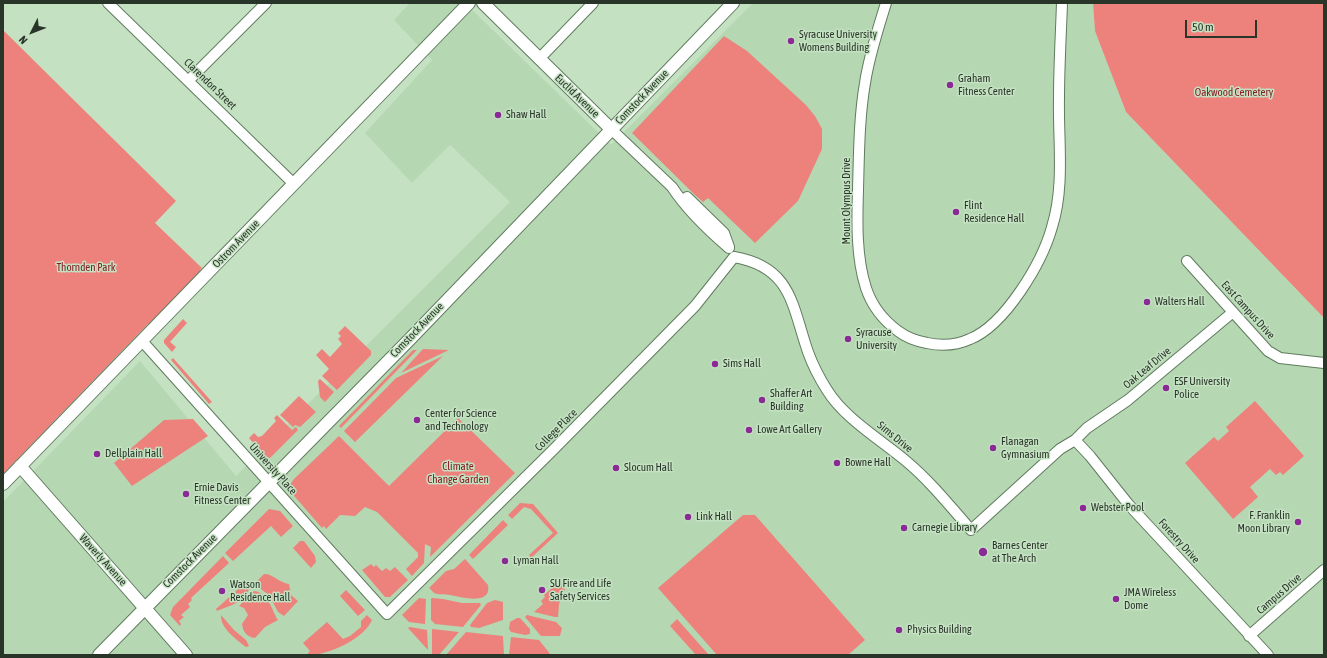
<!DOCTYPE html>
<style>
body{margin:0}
#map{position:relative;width:1327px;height:658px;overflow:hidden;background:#c4e2c2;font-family:"Asap Condensed",sans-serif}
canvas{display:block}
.frame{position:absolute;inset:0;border:4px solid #2a3529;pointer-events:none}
.north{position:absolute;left:12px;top:12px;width:40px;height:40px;-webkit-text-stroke:3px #c4e2c2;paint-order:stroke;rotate:228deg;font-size:11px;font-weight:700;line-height:16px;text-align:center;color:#2a3529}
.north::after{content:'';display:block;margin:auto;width:14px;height:18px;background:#2a3529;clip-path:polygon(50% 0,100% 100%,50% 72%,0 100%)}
.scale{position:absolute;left:1185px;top:20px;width:72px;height:18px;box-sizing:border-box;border:2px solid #2a3529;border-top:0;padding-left:5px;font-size:12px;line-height:14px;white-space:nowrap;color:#2a3529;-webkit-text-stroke:3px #c4e2c2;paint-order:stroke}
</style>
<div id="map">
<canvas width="1327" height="658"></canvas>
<div class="frame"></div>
<div class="north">N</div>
<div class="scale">50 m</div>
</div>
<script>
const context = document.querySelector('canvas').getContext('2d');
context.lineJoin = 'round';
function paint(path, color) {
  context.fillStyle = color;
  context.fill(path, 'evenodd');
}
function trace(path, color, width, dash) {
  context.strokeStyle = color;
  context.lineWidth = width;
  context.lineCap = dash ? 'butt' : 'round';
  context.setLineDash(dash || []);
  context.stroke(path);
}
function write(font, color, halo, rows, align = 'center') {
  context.font = font + ' "Asap Condensed",sans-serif';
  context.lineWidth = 3;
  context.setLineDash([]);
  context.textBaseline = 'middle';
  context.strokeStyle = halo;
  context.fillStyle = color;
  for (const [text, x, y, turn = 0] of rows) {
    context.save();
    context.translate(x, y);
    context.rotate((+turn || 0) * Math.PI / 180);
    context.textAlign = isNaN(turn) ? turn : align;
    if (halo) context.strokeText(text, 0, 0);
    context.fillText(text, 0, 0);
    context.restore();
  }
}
const built = new Path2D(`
 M410,3H465L611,145L753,3H1093L1095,31L1126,112L1324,318V655H3V502L140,361L236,476L510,202L450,145L412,183L365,133L432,60L394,20Z`);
const green = new Path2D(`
 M1093,3H1324V318L1126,112L1095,31Z
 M3,30L176,201L155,223L202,268L200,270L202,271L149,325L148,324L3,474Z
 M724,36L747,51L806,105L815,116L822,129V149L798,201L755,243L708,198L703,202L695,195L632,133Z
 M183,319L187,323L170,342L176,347L172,352L164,343V340Z
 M345,326L371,351V355L337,390L322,376L329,369L316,355L322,349L330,357L342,344L338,339L341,336L338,333Z
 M423,349L449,350L401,373Z
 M413,350H417L341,428L339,426Z
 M443,356L355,442L344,431L396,378Z
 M173,358L212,402L209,404L171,360Z
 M320,379L334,392L325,402L320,397L318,381Z
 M299,396L316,412L300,427L295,425L293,427L280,415Z
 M1255,401L1304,456L1283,475L1280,472L1276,475L1270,469L1250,487L1258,497L1233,519L1185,463L1214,437L1218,441L1229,431L1226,427Z
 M277,415L292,430L296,427L298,430L270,458L265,457L249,438L254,433L258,437L262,436L276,421L274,418Z
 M458,418L515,473L430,557L431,547L425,544L424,563L412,576L406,569L418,557V553L377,512L365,507L355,516L340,515L326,529L324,526L322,528L289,490V486L294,479L339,436L389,486Z
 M193,419L208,436L132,486L114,463L164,420Z
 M520,503L533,504L558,533L531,558L529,555L553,533L531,509L524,507L512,519L508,515Z
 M269,509L280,511L293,526L281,537L271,526L233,561L225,553Z
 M743,515H755L865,640L848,655H717L658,588Z
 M503,520L508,525L473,559L469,555Z
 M300,541H304L315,556L316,562L311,568L293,548Z
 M223,556L229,563L191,598L192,600L188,604L190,607L181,615L184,617L179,621L181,624L180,626L170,615L173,607Z
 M465,559L488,585C492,606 461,597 450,595C445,594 438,595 434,593C432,591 431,589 429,588L446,571L454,569Z
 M371,564L374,567L376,565L382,571L386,568L390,571L395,567L408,580L390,597H385L362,570Z
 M264,574C274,574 277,582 289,584L291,595L298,601L284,616L278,612L269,595L258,587L257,581Z
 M560,581L565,589L559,604L558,617H555L534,612L543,604L541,601L545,597L544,595Z
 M246,582L249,587C248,602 228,606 217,611L216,609Z
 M346,590L365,610L358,616L340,596Z
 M254,591C269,593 271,609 278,620L265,627L255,638C247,637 243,632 242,624L248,615L244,608L239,606Z
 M419,598L426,599L425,624L409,622L402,615Z
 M432,598L443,599L462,603H480L481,605L463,627L435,624L431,620V599Z
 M495,600L503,602V620L479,628L471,627L470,625L487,603Z
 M221,615L234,630L246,640L249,646L246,647C237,640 220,628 221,615Z
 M367,615L372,620C364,639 328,655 309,655L308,653L310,651L303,643L327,622L343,639L350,636L361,627V621Z
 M527,615L556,622L562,628L560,636H541L525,617Z
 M517,618H520L530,629V634L525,635L511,632L509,629L510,622Z
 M677,619L709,655H696L670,626Z
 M410,627L427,630L428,650L408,628Z
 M432,629L459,632L439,655H432Z
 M466,632L503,636L504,655H446Z
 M511,637L539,640L551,655H509Z`);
const minor = new Path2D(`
 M108,3L294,184
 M886,3C878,29 869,56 865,83C859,118 859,154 858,190C857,221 856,257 866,288C872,306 883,320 898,331C907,338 916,341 927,343C941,346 957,345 970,339C1005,325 1042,263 1052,227C1065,185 1058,141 1059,98C1059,66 1061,34 1062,3
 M539,59L593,3
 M189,80L266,3
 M611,129L672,187C687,210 708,230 729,248
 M687,197L724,233L729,247
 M734,257C792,267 792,306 808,352C813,366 820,379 827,390C844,418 881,440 906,461C930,481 950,506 971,530L1060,449L1075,440L1087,428L1128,400L1233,312
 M1187,261L1268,351L1280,358L1324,363
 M142,341L387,614L552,451L695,306L734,257
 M1075,440L1090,456L1129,505L1268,655
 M1249,636L1324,570`);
const tertiary = new Path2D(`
 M483,3L611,129
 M20,466L186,655
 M3,484L469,3
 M99,655L411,338L733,3`);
const markers = [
 [791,41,4,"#8a2b95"],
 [950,85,4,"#8a2b95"],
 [498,115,4,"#8a2b95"],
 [956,212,4,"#8a2b95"],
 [1147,302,4,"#8a2b95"],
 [848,339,4,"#8a2b95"],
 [715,364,4,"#8a2b95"],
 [1166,388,4,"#8a2b95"],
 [762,400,4,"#8a2b95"],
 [417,420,4,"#8a2b95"],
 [749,430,4,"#8a2b95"],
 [993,448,4,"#8a2b95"],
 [97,454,4,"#8a2b95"],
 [837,463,4,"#8a2b95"],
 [616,468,4,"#8a2b95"],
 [186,494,4,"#8a2b95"],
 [1083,508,4,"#8a2b95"],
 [688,517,4,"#8a2b95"],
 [1298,522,4,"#8a2b95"],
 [904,528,4,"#8a2b95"],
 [983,552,5,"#8a2b95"],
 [505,561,4,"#8a2b95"],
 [542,590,4,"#8a2b95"],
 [222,591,4,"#8a2b95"],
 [1116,599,4,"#8a2b95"],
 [899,630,4,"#8a2b95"]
];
const poiNames = [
 ["Syracuse University",799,35],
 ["Womens Building",799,48],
 ["Graham",958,79],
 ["Fitness Center",958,92],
 ["Shaw Hall",506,115],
 ["Flint",964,206],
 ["Residence Hall",964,219],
 ["Walters Hall",1155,302],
 ["Syracuse",856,333],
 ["University",856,346],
 ["Sims Hall",723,364],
 ["ESF University",1174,382],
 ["Police",1174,395],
 ["Shaffer Art",770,394],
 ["Building",770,407],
 ["Center for Science",425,414],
 ["and Technology",425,427],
 ["Lowe Art Gallery",757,430],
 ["Flanagan",1001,442],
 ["Gymnasium",1001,455],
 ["Dellplain Hall",105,454],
 ["Bowne Hall",845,463],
 ["Slocum Hall",624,468],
 ["Ernie Davis",194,488],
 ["Fitness Center",194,501],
 ["Webster Pool",1091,508],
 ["F. Franklin",1290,516,"right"],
 ["Moon Library",1290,529,"right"],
 ["Link Hall",696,517],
 ["Carnegie Library",912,528],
 ["Barnes Center",992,546],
 ["at The Arch",992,559],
 ["Lyman Hall",513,561],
 ["SU Fire and Life",550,584],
 ["Safety Services",550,597],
 ["Watson",230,585],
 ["Residence Hall",230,598],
 ["JMA Wireless",1124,593],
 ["Dome",1124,606],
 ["Physics Building",907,630]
];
const streetNames = [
 ["Clarendon Street",210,84,44],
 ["Euclid Avenue",577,96,44],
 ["Comstock Avenue",642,97,-46],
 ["Mount Olympus Drive",847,201,-90],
 ["Ostrom Avenue",236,244,-46],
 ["East Campus Drive",1248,310,48],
 ["Comstock Avenue",417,330,-46],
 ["Oak Leaf Drive",1147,368,-40],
 ["College Place",556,430,-45],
 ["Sims Drive",895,437,39],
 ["University Place",273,469,48],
 ["Forestry Drive",1179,541,48],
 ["Waverly Avenue",103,560,48],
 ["Comstock Avenue",190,561,-45],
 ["Campus Drive",1279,594,-41]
];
const parkNames = [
 ["Oakwood Cemetery",1234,93],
 ["Thornden Park",86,268],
 ["Climate",458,467],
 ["Change Garden",458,480]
];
paint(built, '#b5d8b2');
paint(green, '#ed827d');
trace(minor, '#607b5f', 12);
trace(tertiary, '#607b5f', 14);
trace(minor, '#fff', 10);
trace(tertiary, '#fff', 12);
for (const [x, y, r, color] of markers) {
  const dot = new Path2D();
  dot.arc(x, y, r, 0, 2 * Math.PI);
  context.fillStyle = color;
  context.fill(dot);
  trace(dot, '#c4e2c2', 1.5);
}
write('11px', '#2a3529', '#c4e2c2', poiNames, 'left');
write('11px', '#2a3529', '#c4e2c2', streetNames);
write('11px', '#831d22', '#c4e2c2', parkNames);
</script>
